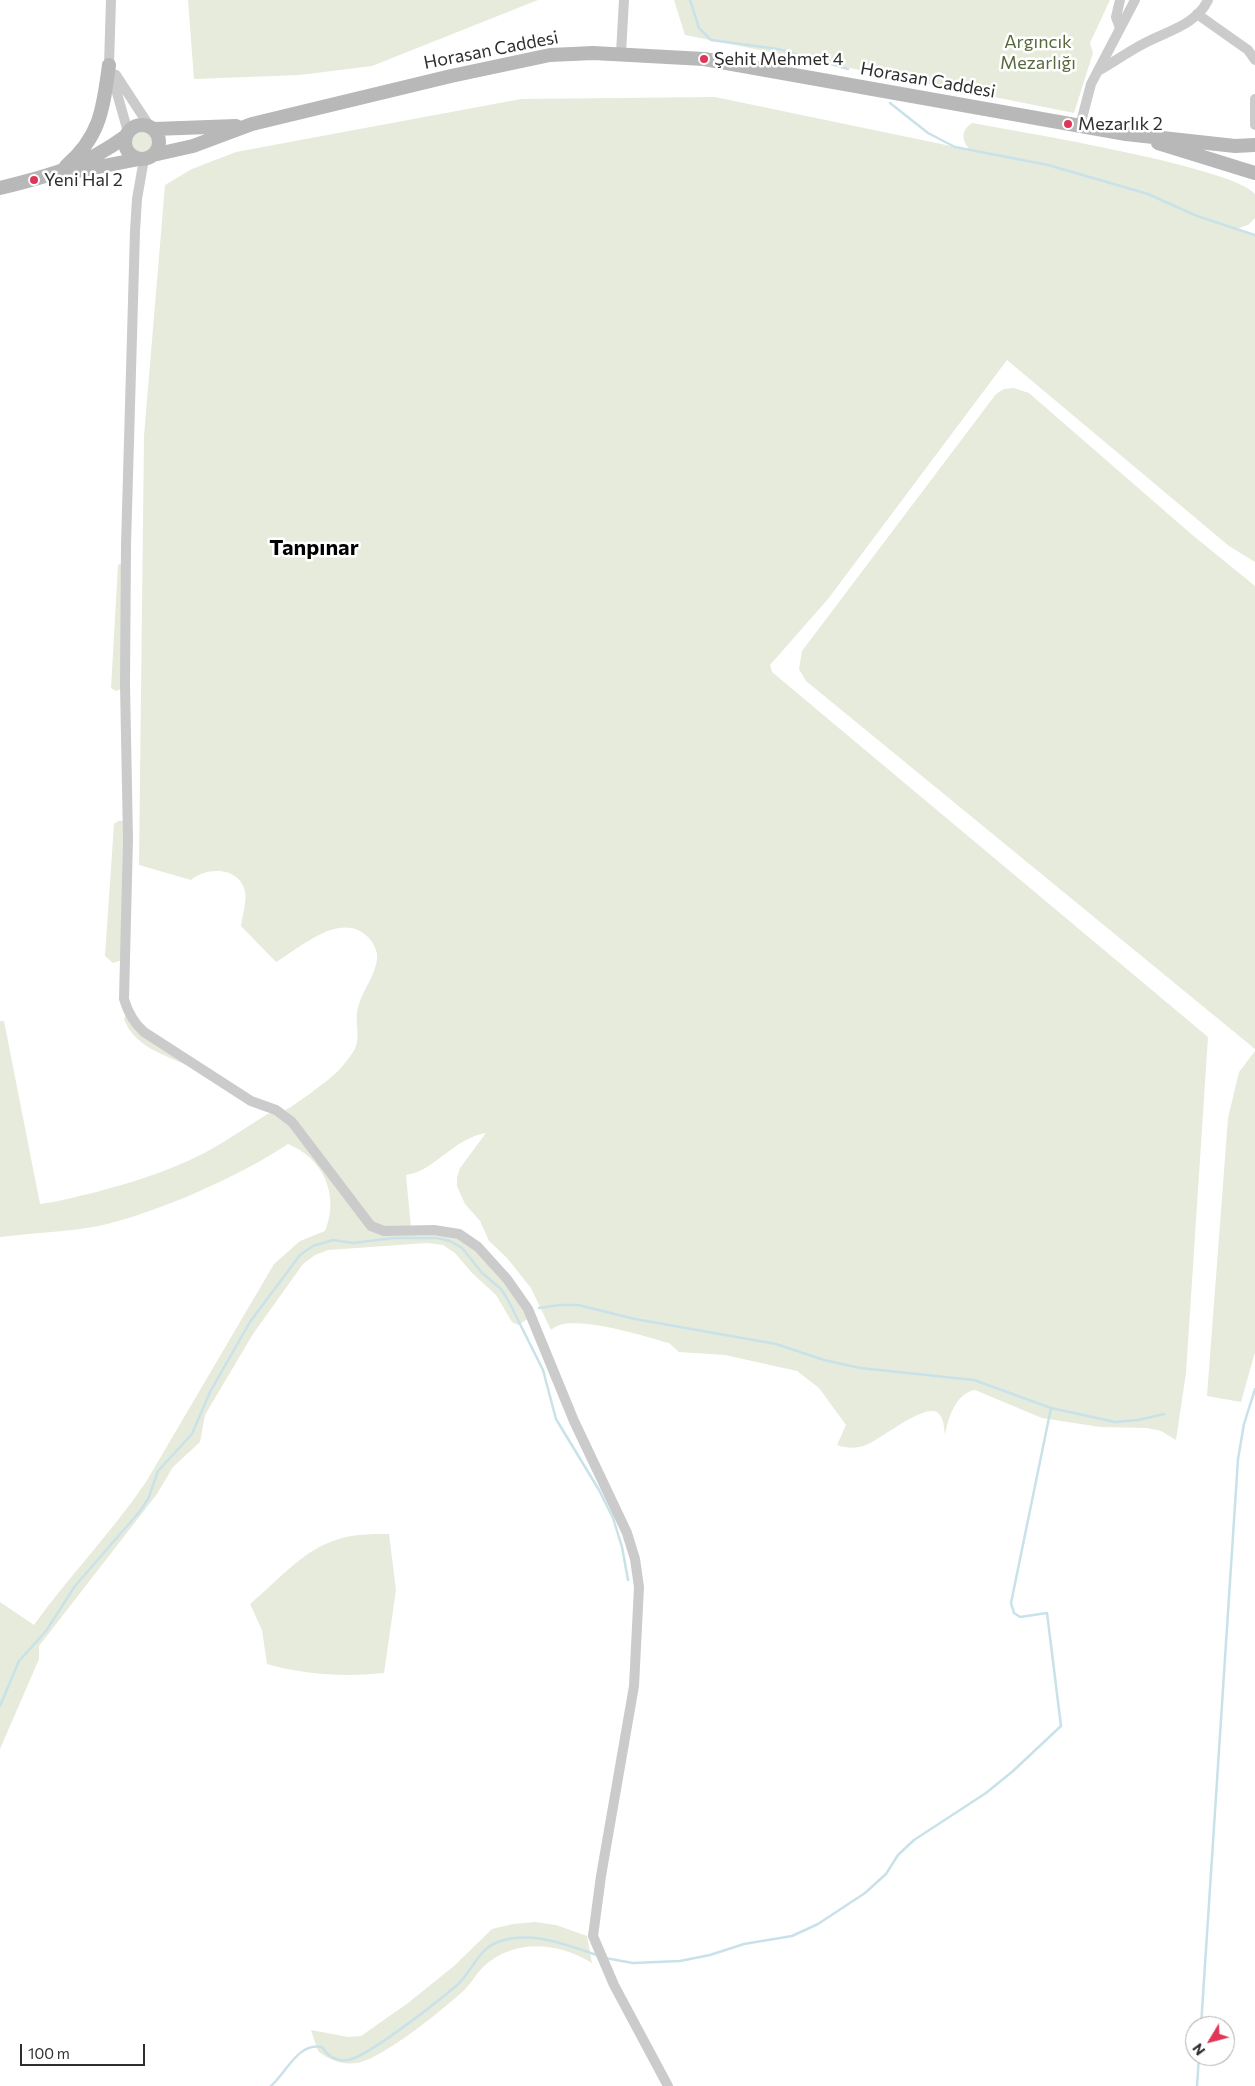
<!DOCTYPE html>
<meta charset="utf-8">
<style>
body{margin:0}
#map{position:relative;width:1255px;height:2086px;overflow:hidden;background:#fff;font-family:Commissioner,sans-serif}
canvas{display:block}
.north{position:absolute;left:1185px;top:2016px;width:50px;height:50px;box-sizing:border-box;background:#fff;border:1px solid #ababab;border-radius:50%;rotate:233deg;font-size:14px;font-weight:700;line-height:20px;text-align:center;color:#2e2e2e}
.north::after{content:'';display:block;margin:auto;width:18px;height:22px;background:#df3658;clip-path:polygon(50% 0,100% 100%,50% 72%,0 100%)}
.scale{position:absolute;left:20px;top:2044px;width:125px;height:22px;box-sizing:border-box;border:2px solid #2e2e2e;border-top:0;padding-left:6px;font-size:15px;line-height:18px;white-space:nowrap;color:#2e2e2e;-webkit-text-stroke:4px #fff;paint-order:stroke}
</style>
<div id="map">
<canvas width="1255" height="2086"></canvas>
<div class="north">N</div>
<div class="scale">100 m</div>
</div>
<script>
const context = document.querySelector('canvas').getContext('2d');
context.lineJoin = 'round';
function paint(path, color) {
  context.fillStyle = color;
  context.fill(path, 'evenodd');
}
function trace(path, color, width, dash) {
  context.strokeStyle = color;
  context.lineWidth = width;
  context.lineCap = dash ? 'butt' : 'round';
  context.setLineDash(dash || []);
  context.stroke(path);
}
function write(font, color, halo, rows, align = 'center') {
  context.font = font + ' Commissioner,sans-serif';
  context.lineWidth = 5;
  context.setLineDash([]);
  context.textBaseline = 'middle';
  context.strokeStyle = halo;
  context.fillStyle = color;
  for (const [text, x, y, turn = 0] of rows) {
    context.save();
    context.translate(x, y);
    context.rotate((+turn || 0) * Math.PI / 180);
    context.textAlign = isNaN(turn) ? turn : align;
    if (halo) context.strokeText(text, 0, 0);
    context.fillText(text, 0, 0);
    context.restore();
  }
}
const green = new Path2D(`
 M188,0H538L372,66L300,75L194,79Z
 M674,0H1110L1090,43L1093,53L1074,113L685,35Z
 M715,97L970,150C962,141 960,131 972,123C1016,131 1234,167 1255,194V218L1248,225L1236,229L1255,235V562L1229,546L1007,360L828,599L770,665L772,672L1208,1037L1186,1373L1176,1440L1161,1431L1147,1428L1100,1427L1042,1418L975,1390C956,1393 948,1418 945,1435C944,1428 944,1418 938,1413C924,1402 879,1442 863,1446C854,1449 846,1448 837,1445L846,1425L819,1388L797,1371L725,1355L679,1352L669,1343C646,1337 569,1311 551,1330L531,1288L507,1258L489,1241L480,1221L465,1204L457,1186V1177L460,1168L486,1133C454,1138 433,1172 406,1175L411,1228L457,1233L507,1279L528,1319L518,1325L512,1322L496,1295L472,1273L455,1253L443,1245L427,1243L328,1250L315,1255L303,1264L253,1334L205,1415L200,1442L173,1467L157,1494L39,1646V1659L0,1749V1602L34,1625C69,1576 112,1532 146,1482L274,1264L300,1241L325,1231C340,1195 323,1158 288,1144C238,1177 157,1213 99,1226C67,1232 32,1233 0,1237V1021H4L40,1204L53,1202C105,1191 161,1176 208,1151C228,1140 246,1127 266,1115C271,1112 275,1114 280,1113C289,1110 332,1078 339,1070C345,1063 356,1051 357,1042C359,1029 354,1019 359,1004C364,988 375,976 377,959C378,952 374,944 369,938C342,909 301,947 276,962L241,926C242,916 247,902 245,892C240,866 206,867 191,880L139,865L144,436L165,185L192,169L236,152L521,99Z
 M132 142a10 10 0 1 1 20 0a10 10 0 1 1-20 0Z
 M1014,388L1029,393L1190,533L1255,586V1049L806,681L799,669L802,651L996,394L1004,389Z
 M122,563L121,689L116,691L111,688L118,565Z
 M118,821H123L122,960L113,963L105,956L114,824Z
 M126,1015L189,1066C165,1055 134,1047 124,1019Z
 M1255,1051V1352L1241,1402L1207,1396L1228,1118L1239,1072Z
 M389,1534L396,1590L384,1673C344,1677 306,1675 267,1664L262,1630L250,1604C278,1581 303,1549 339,1539C355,1534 372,1534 389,1534Z
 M535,1922L556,1925L587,1936L592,1963C558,1942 514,1938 483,1967C475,1975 470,1986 461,1993C441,2011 382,2059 357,2063C342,2065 329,2060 318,2051L311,2030L348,2037L361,2036L408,2003L454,1966L492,1929L513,1924Z`);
const stream = new Path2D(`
 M690,0L699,28L711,40L778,49L848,69
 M890,103L928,133L955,147L1048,165L1148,194L1197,216L1255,235
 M539,1308L560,1305H578L635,1319L776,1344L824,1360L860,1368L974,1380L1051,1408L1115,1422L1138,1420L1164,1414
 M0,1706L19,1661L46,1631L75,1586L141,1510L149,1497L158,1471L192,1434L210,1392L250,1322L300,1255L313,1246L333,1240L353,1243L394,1238H437L450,1241L462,1248L482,1273L501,1289L508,1300L543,1370L556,1419L599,1490L613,1518L622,1547L628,1580
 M605,1958L633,1963L680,1961L710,1955L744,1944L792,1936L818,1924L865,1893L886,1874L898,1855L914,1840L986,1793L1013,1771L1061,1726L1047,1613L1020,1617L1014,1613L1011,1603L1051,1408
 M1201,2026L1238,1459L1244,1424L1255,1389
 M271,2086C287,2072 298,2042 322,2047C328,2056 337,2062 348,2060C366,2058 440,2000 457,1985C472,1972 478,1949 498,1942C532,1930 566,1945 597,1955
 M1197,2086L1199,2056`);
const street = new Path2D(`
 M111,0L109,65L128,132
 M1120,0L1116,17L1120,28
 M1197,14L1248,50L1255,60
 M621,53L624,0
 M1098,71C1114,62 1129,51 1145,43C1167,31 1196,25 1208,0
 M116,75L150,127
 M1255,99V125
 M1080,126L1091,84L1135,0
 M144,159L137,199L135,231L126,545L125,684L128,839L124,999C128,1013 134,1023 144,1032L251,1101L276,1110L292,1122L371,1226L384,1231L434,1230L459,1234L478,1247L507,1279L528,1309L574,1421L627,1533L635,1559L639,1587L634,1686L601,1876L593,1936L614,1985L668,2086`);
const secondary = new Path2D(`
 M125 142a17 17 0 1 1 34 0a17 17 0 1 1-34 0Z
 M154,129L236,126
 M1158,143L1255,173
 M153,155L193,146L252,124L451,76L550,55L593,53L704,59L1126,134L1235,146L1255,145
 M66,166C101,136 103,108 109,65
 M78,171L139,159
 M0,188C49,176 84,167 126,136`);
const markers = [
 [704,59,5,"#df3658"],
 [1068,124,5,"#df3658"],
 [34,180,5,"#df3658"]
];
const parkNames = [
 ["Argıncık",1038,42],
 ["Mezarlığı",1038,63]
];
const streetNames = [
 ["Horasan Caddesi",491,50,-11],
 ["Horasan Caddesi",928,80,10]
];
const poiNames = [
 ["Şehit Mehmet 4",714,59],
 ["Mezarlık 2",1078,124],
 ["Yeni Hal 2",44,180]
];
const districtNames = [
 ["Tanpınar",314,548]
];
paint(green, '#e6ebdc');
trace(stream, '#c9e2ea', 2.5);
trace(street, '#cbcbcb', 10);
trace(secondary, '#b8b8b8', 14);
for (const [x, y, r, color] of markers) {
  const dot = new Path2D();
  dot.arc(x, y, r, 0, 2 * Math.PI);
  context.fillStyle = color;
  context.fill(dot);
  trace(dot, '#fff', 2);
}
write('18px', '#57683d', '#fff', parkNames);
write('18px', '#2e2e2e', '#fff', streetNames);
write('18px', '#2e2e2e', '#fff', poiNames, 'left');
write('bold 22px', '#000', '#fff', districtNames);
</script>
